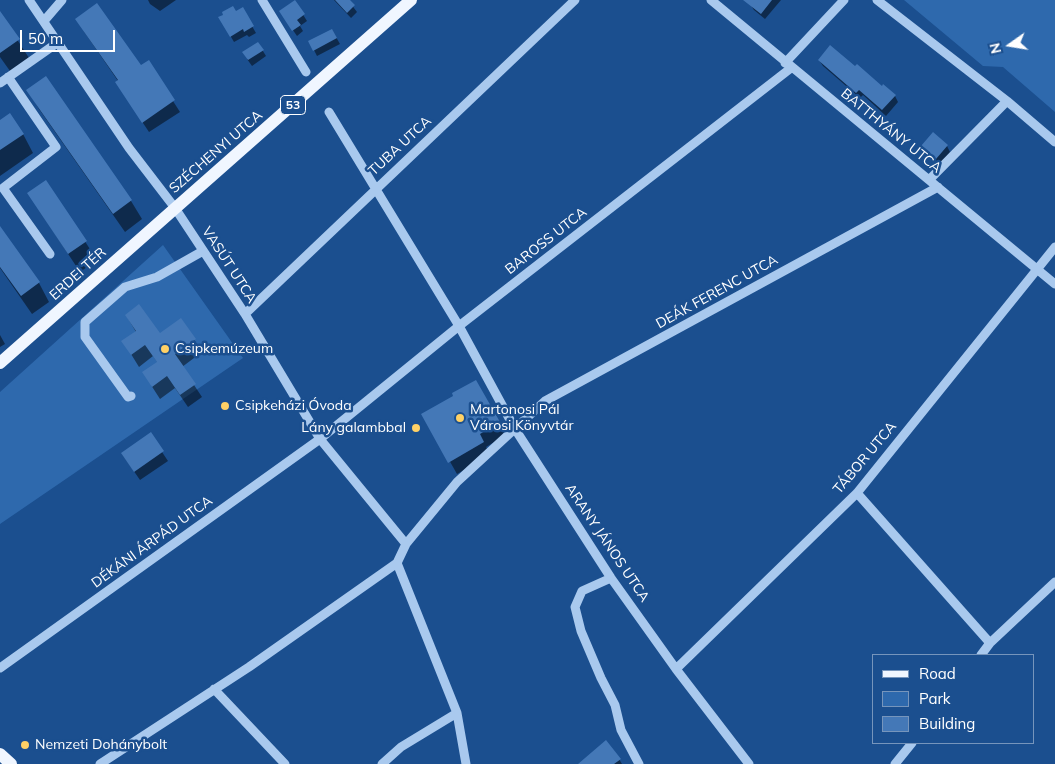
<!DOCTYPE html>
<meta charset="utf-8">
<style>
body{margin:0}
#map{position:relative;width:1055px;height:764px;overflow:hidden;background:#1b4f8f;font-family:Mulish,sans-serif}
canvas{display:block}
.legend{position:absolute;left:872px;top:654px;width:162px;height:90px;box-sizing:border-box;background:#1b4f8f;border:1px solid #7695bc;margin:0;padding:6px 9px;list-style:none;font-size:15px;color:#fff}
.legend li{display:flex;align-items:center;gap:10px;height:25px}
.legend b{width:25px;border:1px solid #7695bc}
.north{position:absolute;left:985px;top:20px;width:50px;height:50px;-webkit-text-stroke:4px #1b4f8f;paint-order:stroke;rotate:257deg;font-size:14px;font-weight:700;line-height:20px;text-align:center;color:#fff}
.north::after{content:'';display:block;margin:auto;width:18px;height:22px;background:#fff;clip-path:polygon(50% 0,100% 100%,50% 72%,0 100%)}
.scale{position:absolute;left:20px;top:30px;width:95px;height:22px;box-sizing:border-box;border:2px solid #fff;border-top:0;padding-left:6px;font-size:15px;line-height:18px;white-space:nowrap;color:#fff;-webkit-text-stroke:4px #1b4f8f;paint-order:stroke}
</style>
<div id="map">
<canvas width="1055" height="764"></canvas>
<ul class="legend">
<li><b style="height:6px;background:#f0f6ff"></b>Road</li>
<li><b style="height:14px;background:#2e69ad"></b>Park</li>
<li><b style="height:14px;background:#4478b7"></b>Building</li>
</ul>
<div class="north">N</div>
<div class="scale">50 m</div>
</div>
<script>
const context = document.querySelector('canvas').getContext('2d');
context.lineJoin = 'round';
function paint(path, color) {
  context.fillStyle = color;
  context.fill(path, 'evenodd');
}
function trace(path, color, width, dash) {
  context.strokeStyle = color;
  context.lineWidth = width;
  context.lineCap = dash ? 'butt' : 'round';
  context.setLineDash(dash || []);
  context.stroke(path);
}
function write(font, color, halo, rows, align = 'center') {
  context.font = font + ' Mulish,sans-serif';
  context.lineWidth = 5;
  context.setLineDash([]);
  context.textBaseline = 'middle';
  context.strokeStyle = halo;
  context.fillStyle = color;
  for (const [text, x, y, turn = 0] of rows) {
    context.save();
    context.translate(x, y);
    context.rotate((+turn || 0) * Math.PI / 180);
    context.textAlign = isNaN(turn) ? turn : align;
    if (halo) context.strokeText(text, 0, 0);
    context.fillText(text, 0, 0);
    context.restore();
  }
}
const green = new Path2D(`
 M904,0H1055V112L1003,67L983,66Z
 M163,245L243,358L0,524V392Z`);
const shadow = new Path2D(`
 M148,0H176L160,11L150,4Z
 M334,0H348L357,12L351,18Z
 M754,0H781L765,19L754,10L750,4Z
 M295,2L307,21L300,26L303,31L297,36L284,17Z
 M242,9L256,33L249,37L247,35L234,42L220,18Z
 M0,13L29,58L10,71L0,57Z
 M83,30L140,67L148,62L180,112L149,132L123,93L118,81Z
 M332,30L340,44L317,56L310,42Z
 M258,43L266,56L252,66L247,59Z
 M819,60L855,68L895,96L898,102L886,116L863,95L860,98L823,66Z
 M45,78L131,201L142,219L125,232L39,109L28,90Z
 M0,122L23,134L33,153L0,176Z
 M923,146H947L950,152L940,164L926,152Z
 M46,181L97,260L80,272L28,193Z
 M0,228L39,283L49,302L32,314L0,268Z
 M126,315L159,335L181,320L202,352L182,367L202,397L188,407L175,388L160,399L151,385L158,363L153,356L139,367L123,341L136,332Z
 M0,335L5,344L0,347Z
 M475,381L506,435L486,447L491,455L457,474L423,414L455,396Z
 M162,452L168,461L140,480L122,454Z
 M619,759L622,764H580Z`);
const building = new Path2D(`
 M295,0L305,14L297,20L301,25L292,31L279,11Z
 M335,0H350L355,5L347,13Z
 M743,0H772L761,14Z
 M97,3L141,65L149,60L175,100L142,123L115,82L118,80L75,19Z
 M233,6L236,11L243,7L254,26L244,32L243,29L230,37L218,17L223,15L222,12Z
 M0,11L20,39L0,53Z
 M332,29L337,38L313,51L308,41Z
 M258,42L264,50L248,60L242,52Z
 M830,45L855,66L857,64L882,86L883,84L896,95L882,110L859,90L856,93L818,60Z
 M46,76L132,200L113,214L26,90Z
 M10,113L24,134L0,150V120Z
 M933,132L948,145L936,159L921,146Z
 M46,180L87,241L68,254L27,193Z
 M0,226L40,282L21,296L0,267Z
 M139,304L160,333L181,318L196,339L175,354L196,384L180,395L167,376L152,387L142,372L157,362L145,345L131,355L121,341L136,331L125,315Z
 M476,380L500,422L480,434L484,442L448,463L421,414L453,396L452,393Z
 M151,432L164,451L134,472L121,453Z
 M606,740L621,759L614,764H578Z`);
const minor = new Path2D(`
 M29,0L129,148L175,208L245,314L320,439L406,544
 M262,0L306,72
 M711,0L1055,284
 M877,0L1007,101L1055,142
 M44,21L62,0
 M785,63L844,0
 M8,77L56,147L3,188L50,254
 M0,83L57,43
 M329,112L459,326L515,429L611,578L676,669L749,764
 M929,180L1007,101
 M245,314L575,0
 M131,396L128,397L85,337V322L125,287L157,277L203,251
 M857,493L990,643
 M397,563L457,713L466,764
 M611,578L582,591L575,607L581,631L601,678L615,705L621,730L639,764
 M981,655L990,643L1055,582
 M0,668L320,439L459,326L791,68
 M676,669L857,493L1055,247
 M214,689L285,764
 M100,764L249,667L397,563L406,544L457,482L545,401L938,187
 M382,764L401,747L457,713
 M895,764L912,743`);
const major = new Path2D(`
 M0,363L411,0
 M0,754L11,764`);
const markers = [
 [165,349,5,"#ffd166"],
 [225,406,5,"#ffd166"],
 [460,418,5,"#ffd166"],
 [416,428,5,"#ffd166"],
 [25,745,5,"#ffd166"]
];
const shields = [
 [293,105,25]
];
const shieldNames = [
 ["53",293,105]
];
const streetNames = [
 ["BATTHYÁNY UTCA",891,131,39],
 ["TUBA UTCA",400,146,-43],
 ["SZÉCHENYI UTCA",216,152,-41],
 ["BAROSS UTCA",546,241,-38],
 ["VASÚT UTCA",229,265,57],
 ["ERDEI TÉR",78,274,-42],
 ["DEÁK FERENC UTCA",717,292,-29],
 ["TÁBOR UTCA",865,458,-50],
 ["DÉKÁNI ÁRPÁD UTCA",152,542,-36],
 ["ARANY JÁNOS UTCA",607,543,56]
];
const poiNames = [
 ["Csipkemúzeum",175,349],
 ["Csipkeházi Óvoda",235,406],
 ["Martonosi Pál",470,410],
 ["Városi Könyvtár",470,426],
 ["Lány galambbal",406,428,"right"],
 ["Nemzeti Dohánybolt",35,745]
];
paint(green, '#2e69ad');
paint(shadow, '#0007');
paint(building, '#4478b7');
trace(minor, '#a9c9ee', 9);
trace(major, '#f0f6ff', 12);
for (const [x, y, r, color] of markers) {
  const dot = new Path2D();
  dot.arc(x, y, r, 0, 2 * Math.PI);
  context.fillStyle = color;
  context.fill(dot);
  trace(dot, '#1b4f8f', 2);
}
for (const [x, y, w] of shields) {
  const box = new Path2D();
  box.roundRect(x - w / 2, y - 9.5, w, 19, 4);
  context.fillStyle = '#1b4f8f';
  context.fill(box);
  trace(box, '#fff', 1);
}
write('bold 12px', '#fff', null, shieldNames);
write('14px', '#fff', '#1b4f8f', streetNames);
write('14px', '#fff', '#1b4f8f', poiNames, 'left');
</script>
